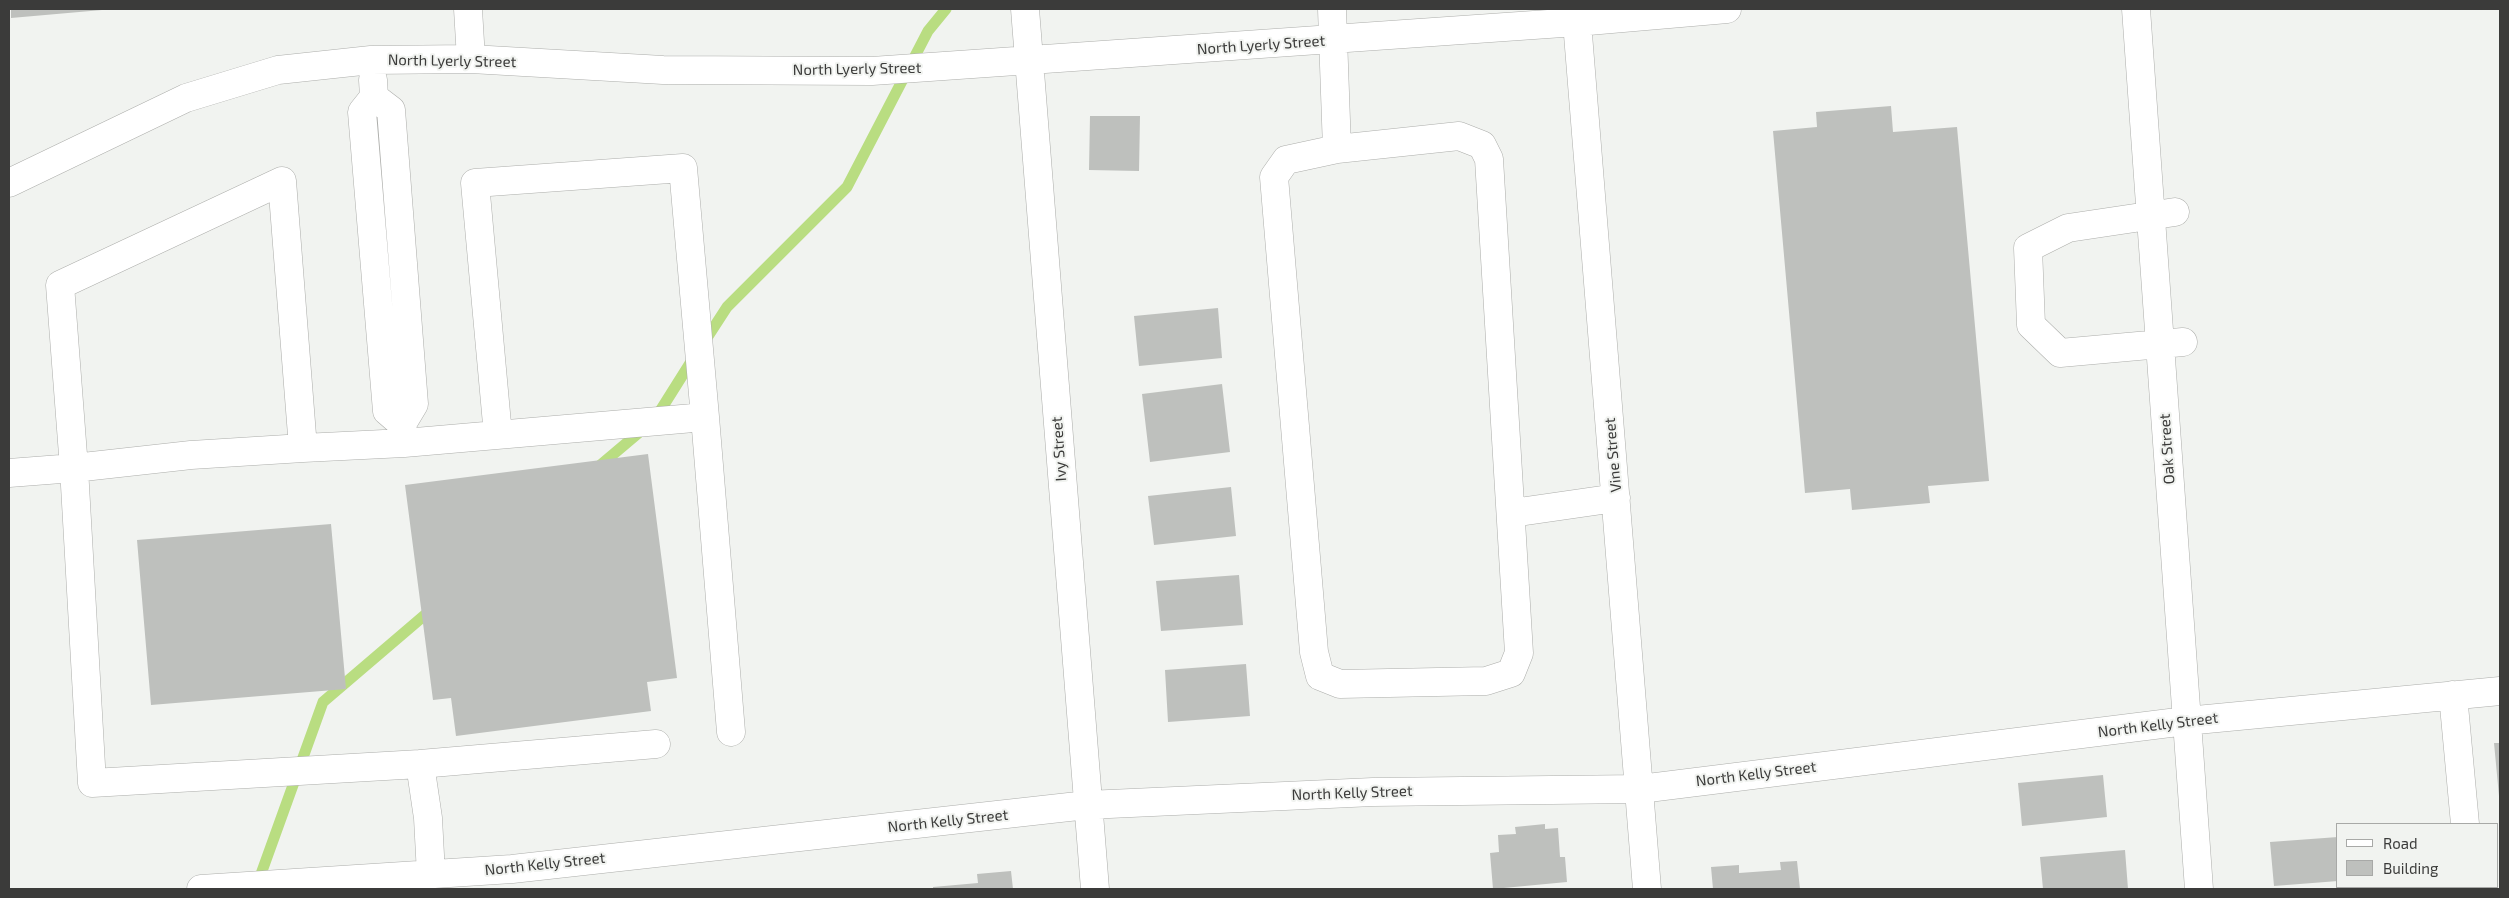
<!DOCTYPE html>
<style>
body{margin:0}
#map{position:relative;width:2509px;height:898px;overflow:hidden;background:#f1f3f0;font-family:"Exo 2",sans-serif}
canvas{display:block}
.frame{position:absolute;inset:0;border:10px solid #3b3b3a;pointer-events:none}
.legend{position:absolute;left:2336px;top:823px;width:162px;height:65px;box-sizing:border-box;background:#f1f3f0;border:1px solid #a8a9a7;margin:0;padding:6px 9px;list-style:none;font-size:15px;color:#3b3b3a}
.legend li{display:flex;align-items:center;gap:10px;height:25px}
.legend b{width:25px;border:1px solid #a8a9a7}
</style>
<div id="map">
<canvas width="2509" height="898"></canvas>
<div class="frame"></div>
<ul class="legend">
<li><b style="height:6px;background:#fff"></b>Road</li>
<li><b style="height:14px;background:#bec0bd"></b>Building</li>
</ul>
</div>
<script>
const context = document.querySelector('canvas').getContext('2d');
context.lineJoin = 'round';
function trace(path, color, width, dash) {
  context.strokeStyle = color;
  context.lineWidth = width;
  context.lineCap = dash ? 'butt' : 'round';
  context.setLineDash(dash || []);
  context.stroke(path);
}
function paint(path, color) {
  context.fillStyle = color;
  context.fill(path, 'evenodd');
}
function write(font, color, halo, rows, align = 'center') {
  context.font = font + ' "Exo 2",sans-serif';
  context.lineWidth = 4;
  context.setLineDash([]);
  context.textBaseline = 'middle';
  context.strokeStyle = halo;
  context.fillStyle = color;
  for (const [text, x, y, turn = 0] of rows) {
    context.save();
    context.translate(x, y);
    context.rotate((+turn || 0) * Math.PI / 180);
    context.textAlign = isNaN(turn) ? turn : align;
    if (halo) context.strokeText(text, 0, 0);
    context.fillText(text, 0, 0);
    context.restore();
  }
}
const stream = new Path2D(`
 M703,344L727,307L847,187L928,31L946,9
 M597,468L655,419L694,357
 M257,885L323,702L433,608`);
const building = new Path2D(`
 M11,9H102V10L11,18Z
 M1891,106L1893,132L1957,127L1989,481L1928,486L1930,503L1852,510L1850,489L1805,493L1773,131L1817,127L1816,112Z
 M1090,116H1140L1139,171L1089,170Z
 M1218,308L1222,358L1139,366L1134,316Z
 M1222,384L1230,452L1150,462L1142,394Z
 M648,454L677,678L647,682L651,711L456,736L451,698L433,700L405,485Z
 M1231,487L1236,536L1154,545L1148,496Z
 M331,524L346,689L151,705L137,540Z
 M1239,575L1243,625L1161,631L1156,581Z
 M1246,664L1250,716L1168,722L1165,670Z
 M2494,743H2500V796H2499Z
 M2103,775L2107,817L2022,826L2018,783Z
 M1545,824V829L1558,828L1560,857H1565L1567,882L1493,889L1490,853L1499,852L1498,835L1516,834L1515,827Z
 M2338,837V881L2274,886L2270,842Z
 M2125,850L2128,889H2043L2040,857Z
 M1797,861L1800,889H1713L1711,867L1739,865V873L1781,870L1780,862Z
 M1011,871L1013,889H933V887L978,883L977,874Z`);
const minor = new Path2D(`
 M468,9L471,59
 M1025,9L1095,889
 M1332,9L1337,149L1286,160L1274,177L1314,652L1320,676L1340,684L1486,681L1511,673L1519,653L1489,159L1482,145L1459,136L1337,149
 M2136,9L2199,889
 M1577,22L1647,889
 M373,80L374,97L362,112L387,411L402,424
 M374,97L391,110L414,404L402,424L404,443L705,417L683,168L475,183L498,435
 M9,183L186,98L278,70L371,60L471,59L663,70L872,71L1577,22L1727,9
 M2175,212L2068,228L2028,248L2031,325L2060,353L2183,342
 M705,417L731,732
 M303,448L191,455L74,468L60,285L282,181L303,448L404,443
 M9,473L74,468L92,783L420,764
 M1512,513L1616,498
 M2453,695L2465,824
 M431,874L428,818L420,764L656,744
 M2471,887V889
 M201,889L512,869L1087,805L1373,792L1640,789L2186,721L2500,691`);
const streetNames = [
 ["North Lyerly Street",1261,45,-4],
 ["North Lyerly Street",452,61,1],
 ["North Lyerly Street",857,69,-1],
 ["Ivy Street",1059,449,-94],
 ["Oak Street",2167,449,-94],
 ["Vine Street",1613,455,-95],
 ["North Kelly Street",2158,725,-7],
 ["North Kelly Street",1756,774,-7],
 ["North Kelly Street",1352,793,-2],
 ["North Kelly Street",948,821,-6],
 ["North Kelly Street",545,864,-6]
];
trace(stream, '#b9dd81', 11);
paint(building, '#bec0bd');
trace(minor, '#acadaa', 29);
trace(minor, '#fff', 28);
write('15px', '#3b3b3a', '#f1f3f0', streetNames);
</script>
